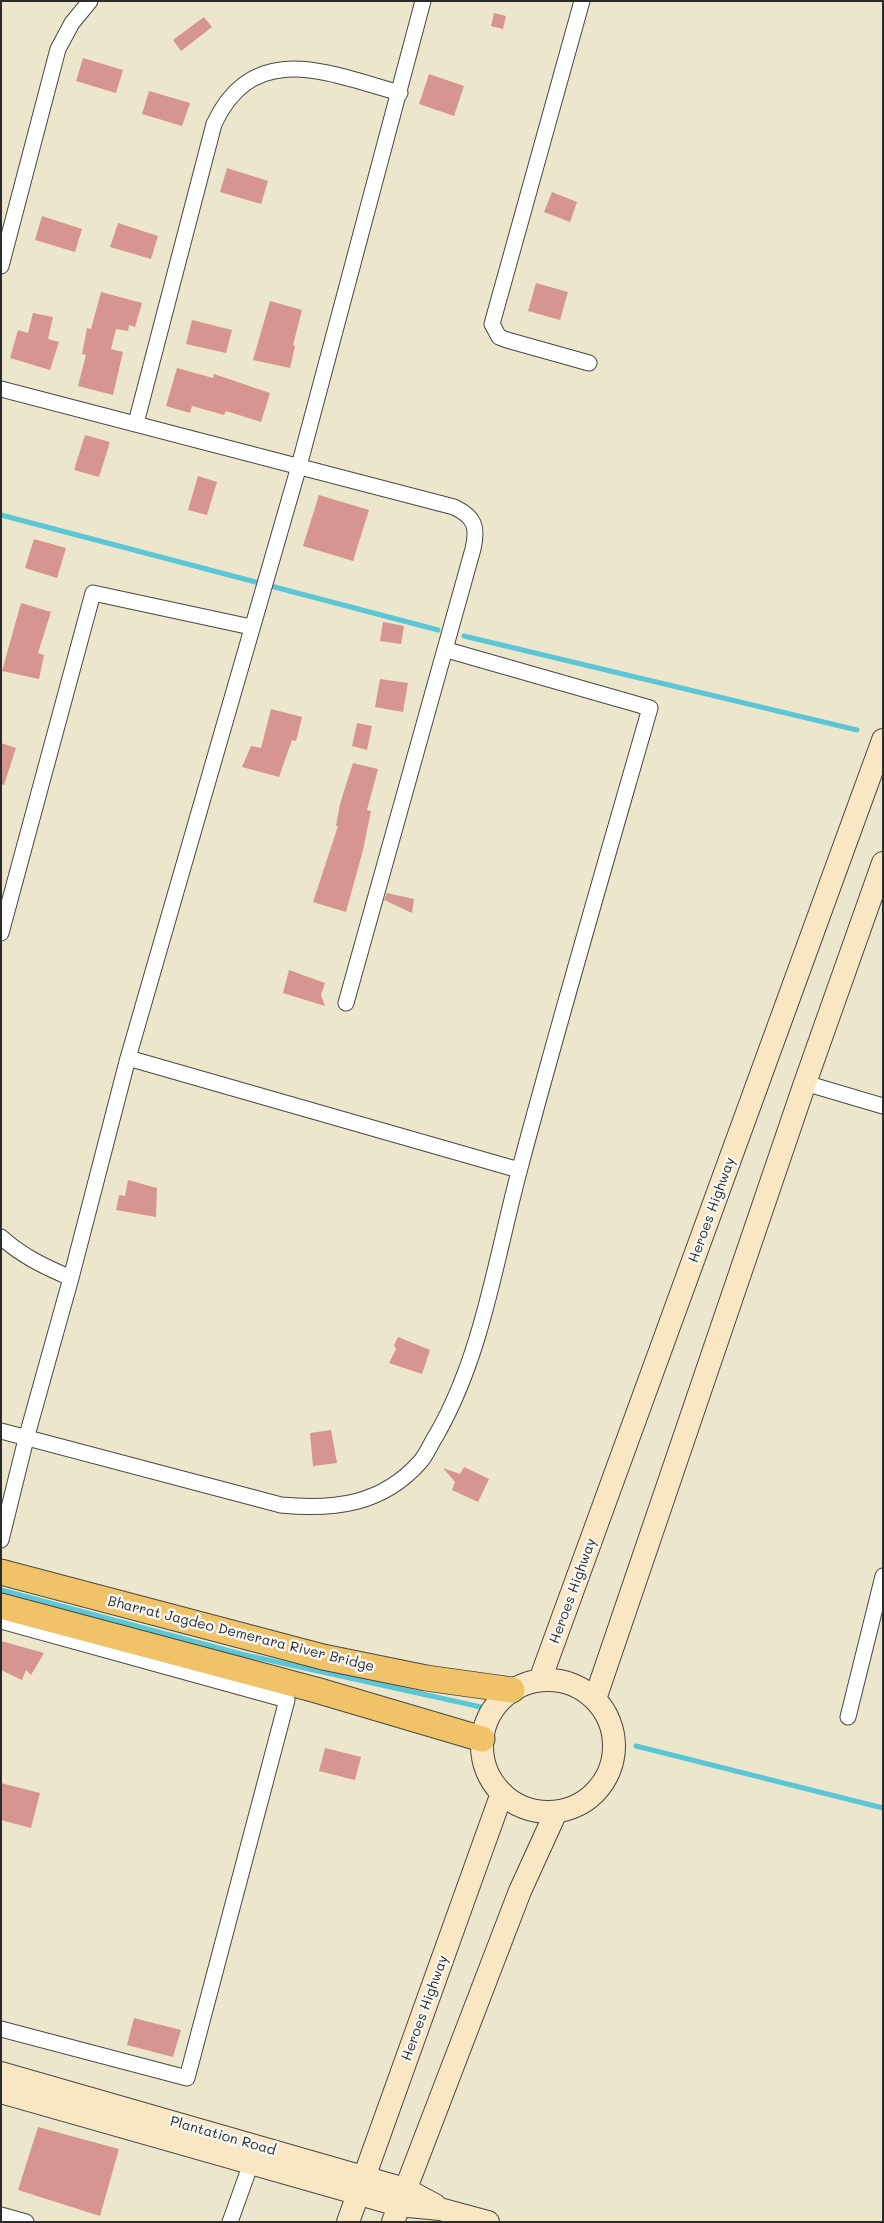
<!DOCTYPE html>
<style>
body{margin:0}
#map{position:relative;width:884px;height:2223px;overflow:hidden;background:#ece7cc;font-family:Mali,sans-serif}
canvas{display:block}
.frame{position:absolute;inset:0;border:2px solid #2b2b2b;pointer-events:none}
</style>
<div id="map">
<canvas width="884" height="2223"></canvas>
<div class="frame"></div>
</div>
<script>
const context = document.querySelector('canvas').getContext('2d');
context.lineJoin = 'round';
function trace(path, color, width, dash) {
  context.strokeStyle = color;
  context.lineWidth = width;
  context.lineCap = dash ? 'butt' : 'round';
  context.setLineDash(dash || []);
  context.stroke(path);
}
function paint(path, color) {
  context.fillStyle = color;
  context.fill(path, 'evenodd');
}
function write(font, color, halo, rows, align = 'center') {
  context.font = font + ' Mali,sans-serif';
  context.lineWidth = 5;
  context.setLineDash([]);
  context.textBaseline = 'middle';
  context.strokeStyle = halo;
  context.fillStyle = color;
  for (const [text, x, y, turn = 0] of rows) {
    context.save();
    context.translate(x, y);
    context.rotate((+turn || 0) * Math.PI / 180);
    context.textAlign = isNaN(turn) ? turn : align;
    if (halo) context.strokeText(text, 0, 0);
    context.fillText(text, 0, 0);
    context.restore();
  }
}
const stream = new Path2D(`
 M1,515L438,630
 M464,636L857,730
 M1,1590L241,1654L481,1707
 M636,1746L883,1808`);
const building = new Path2D(`
 M494,13L506,16L503,29L491,26Z
 M204,17L212,27L181,51L173,40Z
 M83,58L123,70L116,93L76,81Z
 M429,74L464,86L454,116L419,104Z
 M149,91L190,103L182,126L142,114Z
 M227,168L268,181L261,204L220,192Z
 M552,192L577,202L570,222L544,212Z
 M42,216L82,229L75,252L35,240Z
 M118,223L158,236L151,259L110,247Z
 M536,283L568,292L560,320L528,311Z
 M101,292L142,303L135,327L129,325L128,331L116,329L111,349L123,352L113,395L78,386L86,355L82,354L87,328L91,329Z
 M270,301L302,310L293,345L295,346L290,368L253,360Z
 M33,313L53,317L48,339L59,342L50,370L10,358L18,330L28,333Z
 M192,320L232,330L226,353L186,344Z
 M177,368L213,378L214,374L270,393L261,422L226,411L224,415L192,406L190,413L166,406Z
 M85,435L110,442L99,477L74,470Z
 M198,476L217,482L207,515L188,510Z
 M319,495L369,510L353,561L303,546Z
 M34,539L66,548L57,578L25,568Z
 M21,603L51,612L38,653L44,655L39,679L2,671Z
 M383,622L404,626L401,644L380,641Z
 M380,679L408,683L403,712L375,707Z
 M271,709L302,717L296,741L292,740L279,777L242,767L251,746L261,748Z
 M357,723L372,726L367,750L352,746Z
 M1,743L16,748L4,785L1,784Z
 M353,763L378,769L367,810L371,811L363,850L346,912L313,902L338,826H336L340,804Z
 M387,893L414,899L412,913L384,900Z
 M289,970L325,983L321,995L325,1006L283,993Z
 M128,1180L157,1188L156,1217L116,1210L119,1195L125,1196Z
 M398,1337L430,1350L422,1374L389,1363L396,1349L394,1345Z
 M331,1430L337,1463L313,1466L310,1433Z
 M464,1467L489,1479L478,1502L452,1490L455,1482L443,1468L460,1474Z
 M1,1641L44,1653L31,1675L26,1670L22,1680L1,1670Z
 M325,1748L361,1757L355,1780L319,1771Z
 M1,1783L40,1793L31,1828L1,1820Z
 M134,2018L181,2030L173,2057L127,2045Z
 M38,2127L119,2149L100,2216L18,2190Z`);
const street = new Path2D(`
 M582,1L492,324L499,337L507,340L589,363
 M1,266L58,49L72,23L90,1
 M1,389L454,507C475,517 478,527 473,549L346,1003
 M136,423L214,124C254,38 330,74 400,93
 M1,933L93,593L251,627
 M128,1058L519,1170
 M805,1083L883,1106
 M1,1237C22,1256 45,1267 71,1278
 M1,1431L281,1505C334,1510 382,1505 420,1462C427,1454 431,1443 437,1434C483,1353 496,1257 520,1168C561,1014 606,861 650,708L447,650
 M1,1540L26,1439L71,1278L128,1058L299,466L423,1
 M1,1621L287,1700L187,2078L1,2029
 M848,1717L883,1576
 M1,2215L26,2222
 M230,2222L254,2155`);
const secondary = new Path2D(`
 M482 1746a66 66 0 1 1 132 0a66 66 0 1 1-132 0Z
 M540,1680L883,740
 M595,1699L805,1083L883,863
 M1,2073L405,2189L435,2205
 M1,2092L398,2205L440,2209L488,2222
 M348,2222L502,1793
 M393,2222L520,1891L556,1812`);
const primary = new Path2D(`
 M1,1572L323,1657L426,1678L512,1690
 M1,1606L316,1690L482,1739`);
const streetNames = [
 ["Heroes Highway",712,1210,-70],
 ["Heroes Highway",573,1591,-70],
 ["Bharrat Jagdeo Demerara River Bridge",241,1634,14],
 ["Heroes Highway",425,2008,-70],
 ["Plantation Road",223,2136,16]
];
trace(stream, '#5bc6d5', 5);
paint(building, '#d69590');
trace(street, '#484743', 17);
trace(secondary, '#484743', 24);
trace(primary, '#484743', 27);
trace(street, '#fff', 15);
trace(secondary, '#f9e7c3', 22);
trace(primary, '#f1c369', 25);
write('14px', '#2b2b2b', '#f6f6f2', streetNames);
</script>
